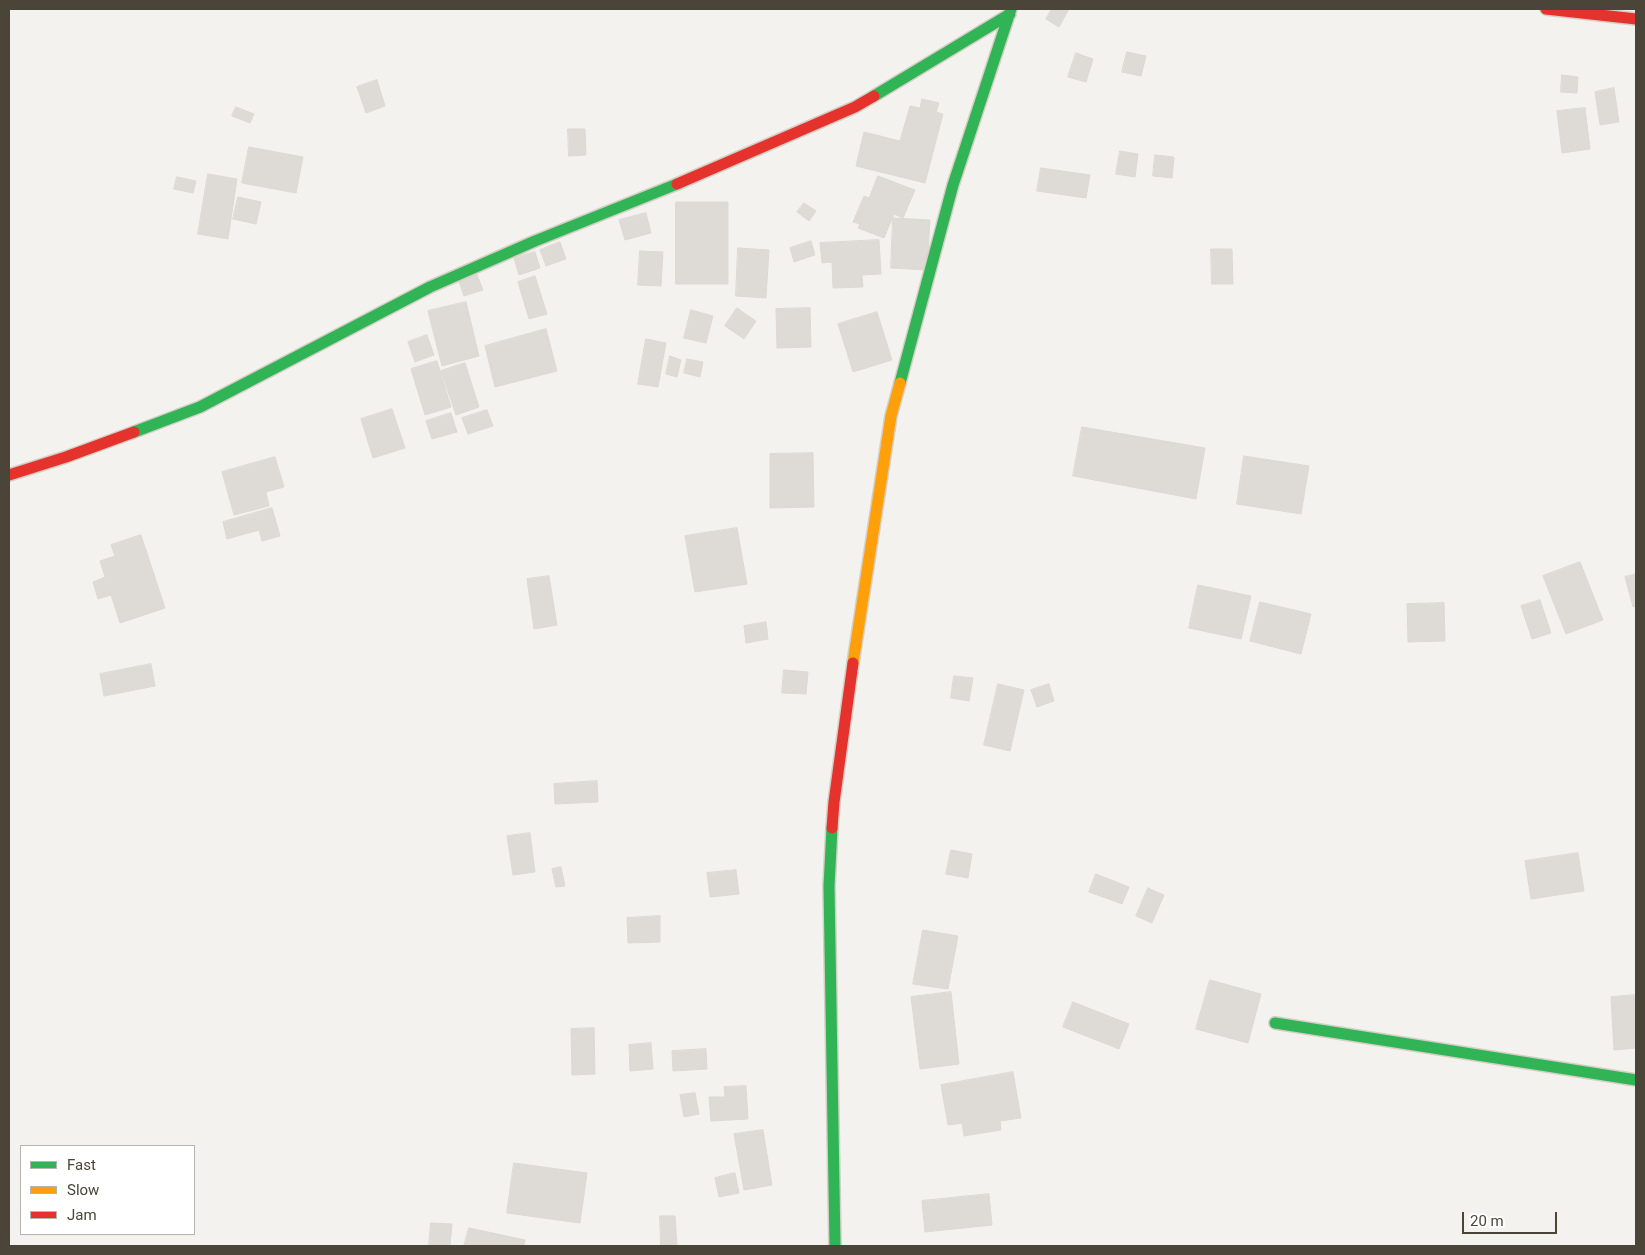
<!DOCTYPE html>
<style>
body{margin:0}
#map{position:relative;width:1645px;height:1255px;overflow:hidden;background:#f4f2ee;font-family:Roboto,sans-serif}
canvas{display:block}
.frame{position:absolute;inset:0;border:10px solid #4b4439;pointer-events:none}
.legend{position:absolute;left:20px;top:1145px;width:175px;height:90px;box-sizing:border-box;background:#fff;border:1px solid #b7b4b0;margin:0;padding:6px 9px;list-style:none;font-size:15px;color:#4b4439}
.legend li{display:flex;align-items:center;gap:10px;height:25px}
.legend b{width:25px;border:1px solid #b7b4b0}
.scale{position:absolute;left:1462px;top:1212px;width:95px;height:22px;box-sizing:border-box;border:2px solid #4b4439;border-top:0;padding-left:6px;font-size:15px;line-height:18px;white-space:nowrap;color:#4b4439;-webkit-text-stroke:4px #fff;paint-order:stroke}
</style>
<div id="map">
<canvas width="1645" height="1255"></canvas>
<div class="frame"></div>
<ul class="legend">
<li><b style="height:6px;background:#30b455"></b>Fast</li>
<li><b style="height:6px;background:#ff9f0a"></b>Slow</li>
<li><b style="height:6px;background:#e5322d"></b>Jam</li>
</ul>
<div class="scale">20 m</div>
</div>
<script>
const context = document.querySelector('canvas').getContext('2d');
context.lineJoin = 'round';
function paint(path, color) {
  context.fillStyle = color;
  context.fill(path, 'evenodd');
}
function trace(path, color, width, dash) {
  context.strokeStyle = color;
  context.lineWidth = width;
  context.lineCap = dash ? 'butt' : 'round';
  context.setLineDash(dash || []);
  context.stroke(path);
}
const building = new Path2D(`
 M1052,9H1069L1059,27L1046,19Z
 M1127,52L1146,56L1141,76L1122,72Z
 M1076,53L1093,59L1086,82L1068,77Z
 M1562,75L1578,77L1577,93L1561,92Z
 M377,80L385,106L366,113L357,87Z
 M1614,88L1619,122L1600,125L1595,92Z
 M922,99L939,103L936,112L943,114L925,183L856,166L864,132L900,141L910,106L920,108Z
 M236,107L254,114L250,123L232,116Z
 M1585,108L1590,149L1562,153L1557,111Z
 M568,129H585L586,155L569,156Z
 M249,147L303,157L296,193L242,183Z
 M1120,151L1138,154L1135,177L1116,174Z
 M1155,155L1174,157L1172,178L1153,176Z
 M1041,168L1090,175L1086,198L1037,191Z
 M208,174L237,179L228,239L198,234Z
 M878,176L915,190L903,218L894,214L884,238L858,228L860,224L853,222L864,196L869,198Z
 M177,177L196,181L193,193L174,189Z
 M238,197L261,202L256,224L233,219Z
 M676,202H728V284H676Z
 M804,203L816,211L809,221L797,212Z
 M646,213L651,233L625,240L619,220Z
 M893,218L930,220L927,270L891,268Z
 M879,240L881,274L862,275L863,287L833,288L832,262L822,263L820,243Z
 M811,241L815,255L794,262L790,248Z
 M560,242L566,259L546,266L540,250Z
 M738,248L769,250L766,298L736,296Z
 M1211,249H1232L1233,284H1212Z
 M640,251L663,252L661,286L638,285Z
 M535,252L540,268L519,275L514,258Z
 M476,272L483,290L464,296L458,278Z
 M535,276L547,314L529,319L518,282Z
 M466,302L479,356L442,366L428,311Z
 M737,308L756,321L744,339L725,326Z
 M810,308L811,347L777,348L776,309Z
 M691,310L713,316L706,343L684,338Z
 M877,312L892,360L853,372L838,324Z
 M546,329L557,371L495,387L485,346Z
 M427,335L434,355L415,362L408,342Z
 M646,339L666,343L658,387L638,384Z
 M670,356L681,360L677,377L666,374Z
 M687,359L703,362L700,377L684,373Z
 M437,361L451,407L425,415L411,369Z
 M465,363L479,407L456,415L441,371Z
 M392,409L405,448L373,458L361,419Z
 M487,410L493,426L468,434L462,418Z
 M451,413L457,432L432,439L426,421Z
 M1082,427L1205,448L1196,499L1073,476Z
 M813,453L814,507L770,508V454Z
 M1244,456L1309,466L1301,514L1237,504Z
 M275,457L284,487L266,492L269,506L234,515L222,472Z
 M272,508L280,536L262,541L259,530L227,539L223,522Z
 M737,528L747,584L695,592L685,536Z
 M141,535L165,608L120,623L111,595L98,599L93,582L105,577L100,561L115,556L111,545Z
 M1580,562L1603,620L1566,634L1543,576Z
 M1636,574V606L1633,607L1625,577Z
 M549,576L557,625L534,629L527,579Z
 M1198,585L1251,596L1241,639L1189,628Z
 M1540,600L1551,633L1532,639L1521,606Z
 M1260,602L1311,614L1301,654L1250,641Z
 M1444,603L1445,641L1408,642L1407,604Z
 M766,622L768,639L746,643L744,626Z
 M151,664L155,686L104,696L100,674Z
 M784,670L808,672L806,694L782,693Z
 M954,676L973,678L969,701L951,698Z
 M998,684L1024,690L1010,751L984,745Z
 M1049,684L1054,701L1037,707L1031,690Z
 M597,781L598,802L555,804L554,784Z
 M530,833L535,872L513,875L507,836Z
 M951,850L972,854L968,878L946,874Z
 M1578,853L1584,891L1531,899L1525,861Z
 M561,867L565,886L556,887L552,869Z
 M736,870L739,894L710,897L707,873Z
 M1096,874L1129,887L1122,904L1089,892Z
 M1148,888L1164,895L1152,923L1136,916Z
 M660,916V942L628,943L627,918Z
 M923,930L958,936L948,989L913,984Z
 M1210,980L1261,994L1248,1043L1196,1029Z
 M951,992L959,1064L920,1069L911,997Z
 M1636,995V1048L1614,1050L1611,997Z
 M1073,1002L1129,1024L1119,1049L1063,1027Z
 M594,1028L595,1074L572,1075L571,1029Z
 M651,1043L653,1069L630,1071L629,1045Z
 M706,1049L707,1069L673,1071L672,1051Z
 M1013,1072L1021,1118L1000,1121L1001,1130L964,1136L962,1123L948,1125L941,1085Z
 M746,1086L748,1119L711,1121L709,1097H725L724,1087Z
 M695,1093L699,1114L684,1117L680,1095Z
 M763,1130L772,1185L744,1190L734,1134Z
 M514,1163L587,1173L580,1223L507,1213Z
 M735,1173L739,1193L719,1197L715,1178Z
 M989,1194L992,1225L925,1232L922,1201Z
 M660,1216H675L677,1246H661Z
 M431,1223L452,1224L450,1246H429Z
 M469,1228L525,1240L524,1246H464Z`);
const fast = new Path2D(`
 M874,96L1010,14
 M900,383L953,185L1011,9
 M134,432L200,407L430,287L535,241L677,184
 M832,828L829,886L835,1246
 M1275,1023L1636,1080`);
const slow = new Path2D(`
 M853,663L891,416L900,383`);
const jam = new Path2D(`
 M1546,9L1636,19
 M677,184L855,107L874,96
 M9,475L66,457L134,432
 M832,828L834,802L853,663`);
paint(building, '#dedbd6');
trace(building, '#dcd9d4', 1);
trace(fast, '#d3cfc5', 14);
trace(slow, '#d3cfc5', 14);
trace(jam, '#d3cfc5', 14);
trace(fast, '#30b455', 11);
trace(slow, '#ff9f0a', 11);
trace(jam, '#e5322d', 11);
</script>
